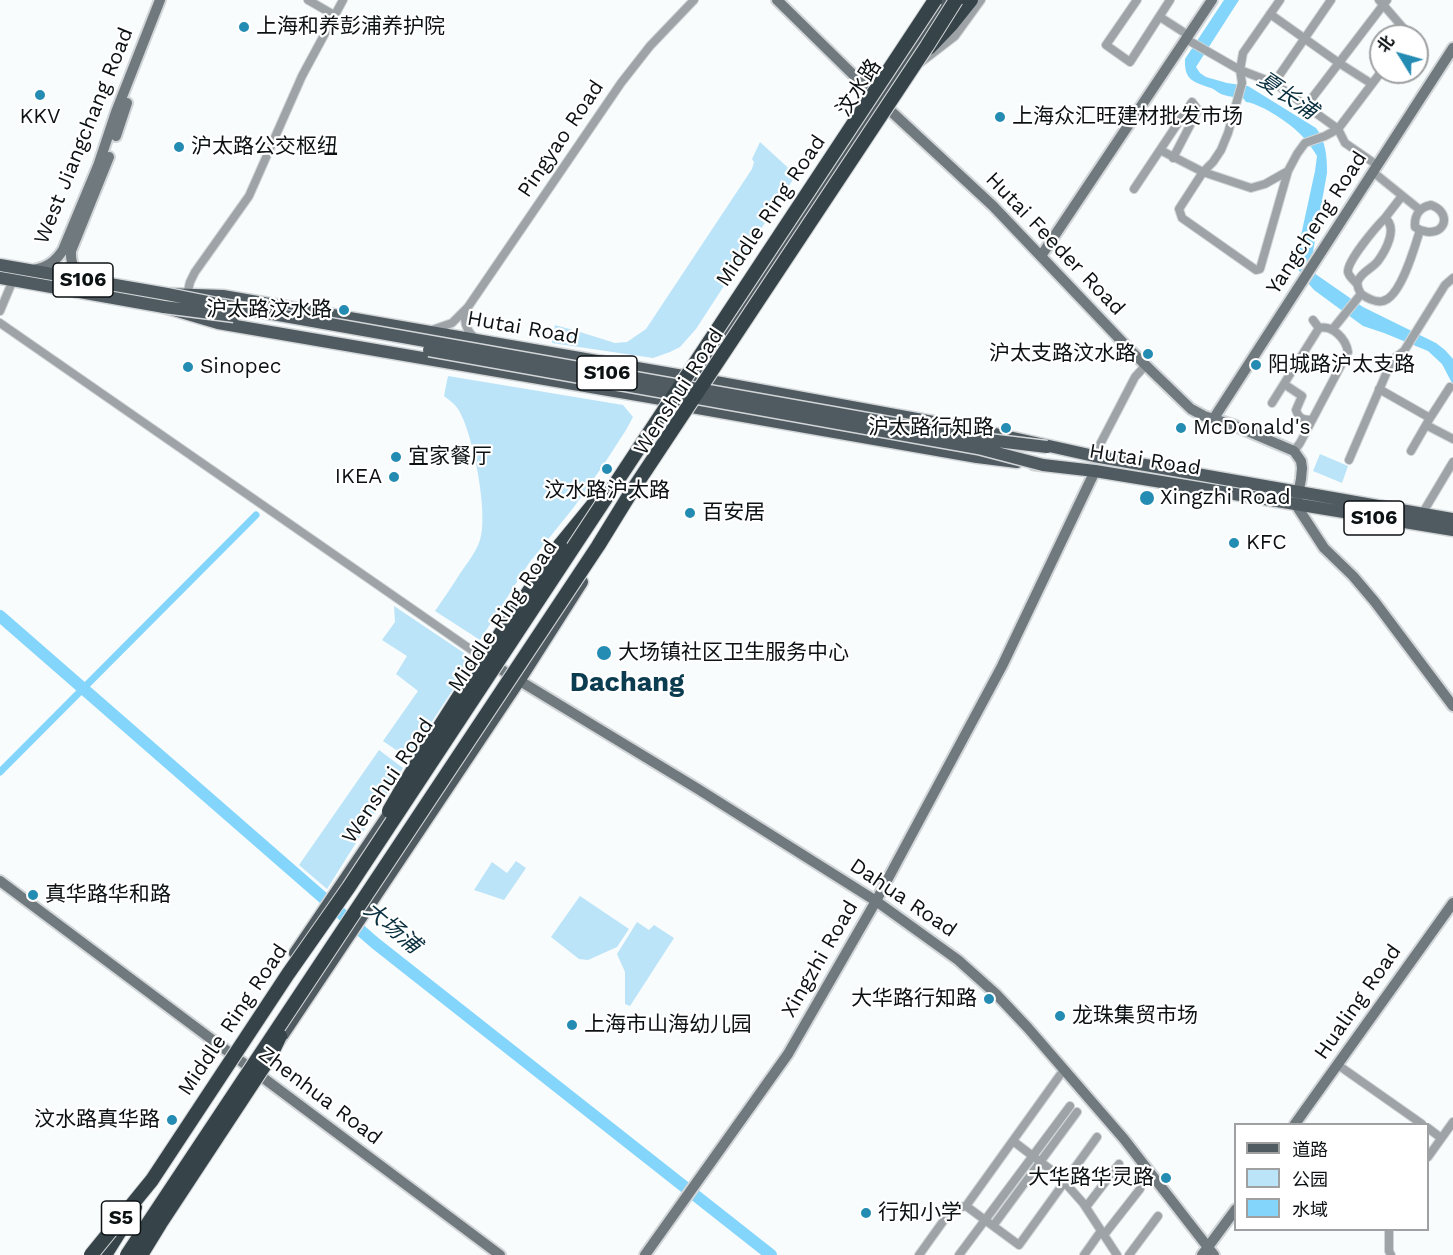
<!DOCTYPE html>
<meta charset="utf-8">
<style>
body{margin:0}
#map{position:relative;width:1453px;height:1255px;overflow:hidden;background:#f8fcfd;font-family:"Work Sans","Noto Sans SC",sans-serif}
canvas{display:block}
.legend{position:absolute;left:1234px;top:1123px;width:195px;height:108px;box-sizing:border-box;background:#fff;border:2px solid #9ea0a1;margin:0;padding:8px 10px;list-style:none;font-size:18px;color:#0c1113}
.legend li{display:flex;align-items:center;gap:12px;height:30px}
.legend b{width:30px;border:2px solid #9ea0a1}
.north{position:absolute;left:1369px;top:24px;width:60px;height:60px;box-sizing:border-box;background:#fff;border:2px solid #9ea0a1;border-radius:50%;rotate:307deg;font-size:16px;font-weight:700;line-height:24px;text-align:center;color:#0c1113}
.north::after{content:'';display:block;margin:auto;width:21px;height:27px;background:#248bb3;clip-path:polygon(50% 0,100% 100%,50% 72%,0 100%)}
</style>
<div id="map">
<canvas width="1453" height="1255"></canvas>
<ul class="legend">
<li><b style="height:8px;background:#505b61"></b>道路</li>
<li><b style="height:16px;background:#bbe4f8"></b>公园</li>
<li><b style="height:16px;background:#84d5fb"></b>水域</li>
</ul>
<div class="north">北</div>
</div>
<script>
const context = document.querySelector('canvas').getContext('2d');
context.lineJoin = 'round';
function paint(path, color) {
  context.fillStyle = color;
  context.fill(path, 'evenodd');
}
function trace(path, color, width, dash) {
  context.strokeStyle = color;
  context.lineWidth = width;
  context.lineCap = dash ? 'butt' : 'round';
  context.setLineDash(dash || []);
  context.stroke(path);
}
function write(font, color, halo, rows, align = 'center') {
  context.font = font + ' "Work Sans","Noto Sans SC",sans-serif';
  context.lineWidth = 4.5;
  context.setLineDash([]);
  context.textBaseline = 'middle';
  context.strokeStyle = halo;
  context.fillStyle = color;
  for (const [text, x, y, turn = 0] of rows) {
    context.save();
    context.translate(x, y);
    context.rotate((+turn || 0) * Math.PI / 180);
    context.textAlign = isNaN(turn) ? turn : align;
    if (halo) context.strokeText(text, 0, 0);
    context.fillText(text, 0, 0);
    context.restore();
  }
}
const green = new Path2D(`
 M760,142L796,175L696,329L680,347L670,352L653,358L552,343L555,325L580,332L615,343L627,342L646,329L752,169L754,162L752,159Z
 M448,376L623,405L633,417L626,430L604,464L574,507L529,563L480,640L435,611C444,598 453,585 461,572C468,562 476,552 480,540C489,515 473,432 458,409C455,404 449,400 444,396Z
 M1320,454L1348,466L1342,483L1313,471Z
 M394,606L473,659L408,758L383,741L418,691L396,674L407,656L382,640L395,622Z
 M379,750L403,768L327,889L299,865Z
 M516,861L526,868L504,900L474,890L492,862L507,873Z
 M580,896L629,929L617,947L588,960L579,959L551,937Z
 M637,922L649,930L654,925L674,938L630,1006L625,1004V972L617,954Z`);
const water = new Path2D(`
 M1224,0H1239L1196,67L1200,73L1206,77L1227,83L1248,86L1316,128C1326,141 1327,157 1327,173L1311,263L1314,273L1363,307L1436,343L1445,350L1453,359V385L1442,364L1428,351L1384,333L1363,326L1314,290L1302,276L1295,263L1315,171L1317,156C1313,150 1309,143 1303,137C1293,125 1262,104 1246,102L1243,98C1237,97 1230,97 1224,95C1219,94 1216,90 1211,88C1194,82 1184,81 1185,59Z`);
const canal = new Path2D(`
 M0,772L256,515`);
const river = new Path2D(`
 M0,616L375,943L771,1255`);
const street = new Path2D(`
 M308,0L334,15
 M1137,0L1106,45L1130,62L1170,0
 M1280,0L1243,53L1240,70L1242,83L1228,133L1221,150L1213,162L1203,172L1251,188L1265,184L1288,171L1297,154L1305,143L1325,136L1338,129L1381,72
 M1379,0L1405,30L1404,36
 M1270,14L1339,63L1372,84
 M1160,17L1188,35
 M1186,39L1240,70L1274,83L1338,129L1345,143L1377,165
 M920,63L955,36L981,0
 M1274,83L1331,0
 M1306,106L1387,0
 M1160,150L1203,172L1179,209L1182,218L1256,270L1260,269L1288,171
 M1373,172L1420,210
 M1134,189L1192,102L1198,110L1173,158
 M1385,218L1402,196
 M1357,284C1354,280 1349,277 1348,272C1347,261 1376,227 1385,218C1398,228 1386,250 1378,261C1373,268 1361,272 1358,281C1356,286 1359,290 1361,294
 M187,295L190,282L195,272L249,196L302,76L343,0
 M0,311L13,280
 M466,311C463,323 467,332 476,339
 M1313,320L1319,328
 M0,323L486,660
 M432,330L452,323L468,307L621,83L650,46L694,0
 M1332,330L1361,294C1367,298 1376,303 1383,301C1401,297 1415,246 1420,230C1424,231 1427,232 1430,232C1448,231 1449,211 1431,205C1420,207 1414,215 1415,227L1420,230
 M1284,384L1302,396L1296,410C1299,419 1303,420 1312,420
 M1379,389L1430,418L1426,425L1453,439
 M1272,403L1319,328C1333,325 1346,339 1348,352L1300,443L1294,451
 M1411,451L1430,418L1450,387
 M1094,456L1135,377L1145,366
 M1349,460L1392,360L1404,351L1445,285L1453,278
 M1422,514L1453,462
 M1338,1065L1422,1124
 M1428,1128L1441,1138
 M1013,1141L1059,1176L1083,1203L1117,1255
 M1428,1157L1453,1122
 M966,1206L1019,1245L1097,1137
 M1086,1207L1119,1164
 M993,1226L1077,1112
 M1389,1230V1251L1391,1255
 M1104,1235L1140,1189
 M919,1255L952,1209L966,1206L1060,1075
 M959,1255L1070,1106
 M1084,1255L1101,1231
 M1129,1255L1158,1216`);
const secondary = new Path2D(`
 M777,0L881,102L993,206L1131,351L1191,409L1204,416L1233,425L1294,451L1301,461L1302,468L1301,479L1296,505L1324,548L1353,576L1375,602L1453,706
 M116,136L127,103
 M1041,256L1212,0
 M33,270C48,267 55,262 63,250L98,166L116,112L160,0
 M87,280C76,273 70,265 71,251L109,157
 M1214,418L1453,48
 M492,664L698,789L876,901L958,960L996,994L1028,1028L1124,1139L1214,1255
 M0,881L500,1255
 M1295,1124L1453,903
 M645,1255L788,1054L876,901L1002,666L1095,471
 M1202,1255L1236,1209`);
const primary = new Path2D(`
 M0,265L167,294L223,296L683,376L982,431L1094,456L1453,519
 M0,278L164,307L218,323L667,400L692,407L977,457L1017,462
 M698,379L881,102L946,0
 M1034,464L1095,471L1453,530
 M295,953L395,805
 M276,1045L519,681L582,582`);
const highway = new Path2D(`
 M929,48L951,25L971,0
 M560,545L605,490
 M105,1255L135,1207`);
const primaryBridge = new Path2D(`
 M167,294L222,305L980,439L1047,447
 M164,307L234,316
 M429,350L978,448L1043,465`);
const highwayBridge = new Path2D(`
 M389,811C441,719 502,632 560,545
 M91,1255L152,1180L288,974L349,887L935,0
 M127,1255L598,546L630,494L927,46L956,0
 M141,1255L160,1224L270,1057L280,1036`);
const markers = [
 [244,27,6,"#248bb3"],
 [40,95,6,"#248bb3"],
 [1000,117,6,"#248bb3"],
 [179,147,6,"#248bb3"],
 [344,310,6,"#248bb3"],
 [1148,354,6,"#248bb3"],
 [1256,365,6,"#248bb3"],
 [188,367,6,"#248bb3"],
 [1006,428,6,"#248bb3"],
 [1181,428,6,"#248bb3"],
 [396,457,6,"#248bb3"],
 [607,469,6,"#248bb3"],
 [394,477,6,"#248bb3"],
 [1147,498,8,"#248bb3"],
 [690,513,6,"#248bb3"],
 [1234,543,6,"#248bb3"],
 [604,653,8,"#248bb3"],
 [33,895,6,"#248bb3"],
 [989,999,6,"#248bb3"],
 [1060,1016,6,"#248bb3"],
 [572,1025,6,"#248bb3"],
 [172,1120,6,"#248bb3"],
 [1166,1178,6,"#248bb3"],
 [866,1213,6,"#248bb3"]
];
const shields = [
 [83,280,60],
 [607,373,60],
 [1374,518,60],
 [121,1218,39]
];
const shieldNames = [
 ["S106",83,280],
 ["S106",607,373],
 ["S106",1374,518],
 ["S5",121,1218]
];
const poiNames = [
 ["上海和养彭浦养护院",256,27],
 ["KKV",40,117,"center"],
 ["上海众汇旺建材批发市场",1012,117],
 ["沪太路公交枢纽",191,147],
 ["沪太路汶水路",332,310,"right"],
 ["沪太支路汶水路",1136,354,"right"],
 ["阳城路沪太支路",1268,365],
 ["Sinopec",200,367],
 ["沪太路行知路",994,428,"right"],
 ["McDonald's",1193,428],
 ["宜家餐厅",408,457],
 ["IKEA",382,477,"right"],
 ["汶水路沪太路",607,491,"center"],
 ["Xingzhi Road",1160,498],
 ["百安居",702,513],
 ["KFC",1246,543],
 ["大场镇社区卫生服务中心",618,653],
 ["真华路华和路",45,895],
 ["大华路行知路",977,999,"right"],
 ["龙珠集贸市场",1072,1016],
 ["上海市山海幼儿园",584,1025],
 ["汶水路真华路",160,1120,"right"],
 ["大华路华灵路",1154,1178,"right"],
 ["行知小学",878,1213]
];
const streetNames = [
 ["汶水路",859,88,-57],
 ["West Jiangchang Road",84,136,-68],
 ["Pingyao Road",561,139,-56],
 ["Middle Ring Road",771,211,-56],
 ["Yangcheng Road",1317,223,-57],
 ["Hutai Feeder Road",1055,244,46],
 ["Hutai Road",523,328,10],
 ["Wenshui Road",679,392,-57],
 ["Hutai Road",1145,460,9],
 ["Middle Ring Road",503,616,-56],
 ["Wenshui Road",388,781,-56],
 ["Dahua Road",903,898,34],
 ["Xingzhi Road",820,959,-60],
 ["Hualing Road",1358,1002,-55],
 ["Middle Ring Road",233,1020,-56],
 ["Zhenhua Road",320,1096,37]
];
const waterNames = [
 ["夏长浦",1287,96,34],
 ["大场浦",392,928,40]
];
const districtNames = [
 ["Dachang",627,683]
];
paint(green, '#bbe4f8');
paint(water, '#84d5fb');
trace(canal, '#84d5fb', 7);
trace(river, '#84d5fb', 12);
trace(street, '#d2d6d8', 10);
trace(secondary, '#d2d6d8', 14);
trace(primary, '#d2d6d8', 15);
trace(highway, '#d2d6d8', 16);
trace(street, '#9da3a6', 8);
trace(secondary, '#70797e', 10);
trace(primary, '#505b61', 12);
trace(highway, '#364349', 14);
trace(primaryBridge, '#d2d6d8', 15, []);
trace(highwayBridge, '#d2d6d8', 16, []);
trace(primaryBridge, '#505b61', 12);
trace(highwayBridge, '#364349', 14);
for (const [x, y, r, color] of markers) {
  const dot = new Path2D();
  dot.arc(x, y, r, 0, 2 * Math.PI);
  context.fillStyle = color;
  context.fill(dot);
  trace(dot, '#fff', 2);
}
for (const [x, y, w] of shields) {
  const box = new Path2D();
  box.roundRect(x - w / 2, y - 17, w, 34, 4.5);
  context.fillStyle = '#fff';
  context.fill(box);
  trace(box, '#0c1113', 1.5);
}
write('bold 20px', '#0c1113', null, shieldNames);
write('21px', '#0c1113', '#fff', poiNames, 'left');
write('21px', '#0c1113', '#fff', streetNames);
write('italic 22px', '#0a3040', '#fff', waterNames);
write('bold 27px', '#0b3c50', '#fff', districtNames);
</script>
